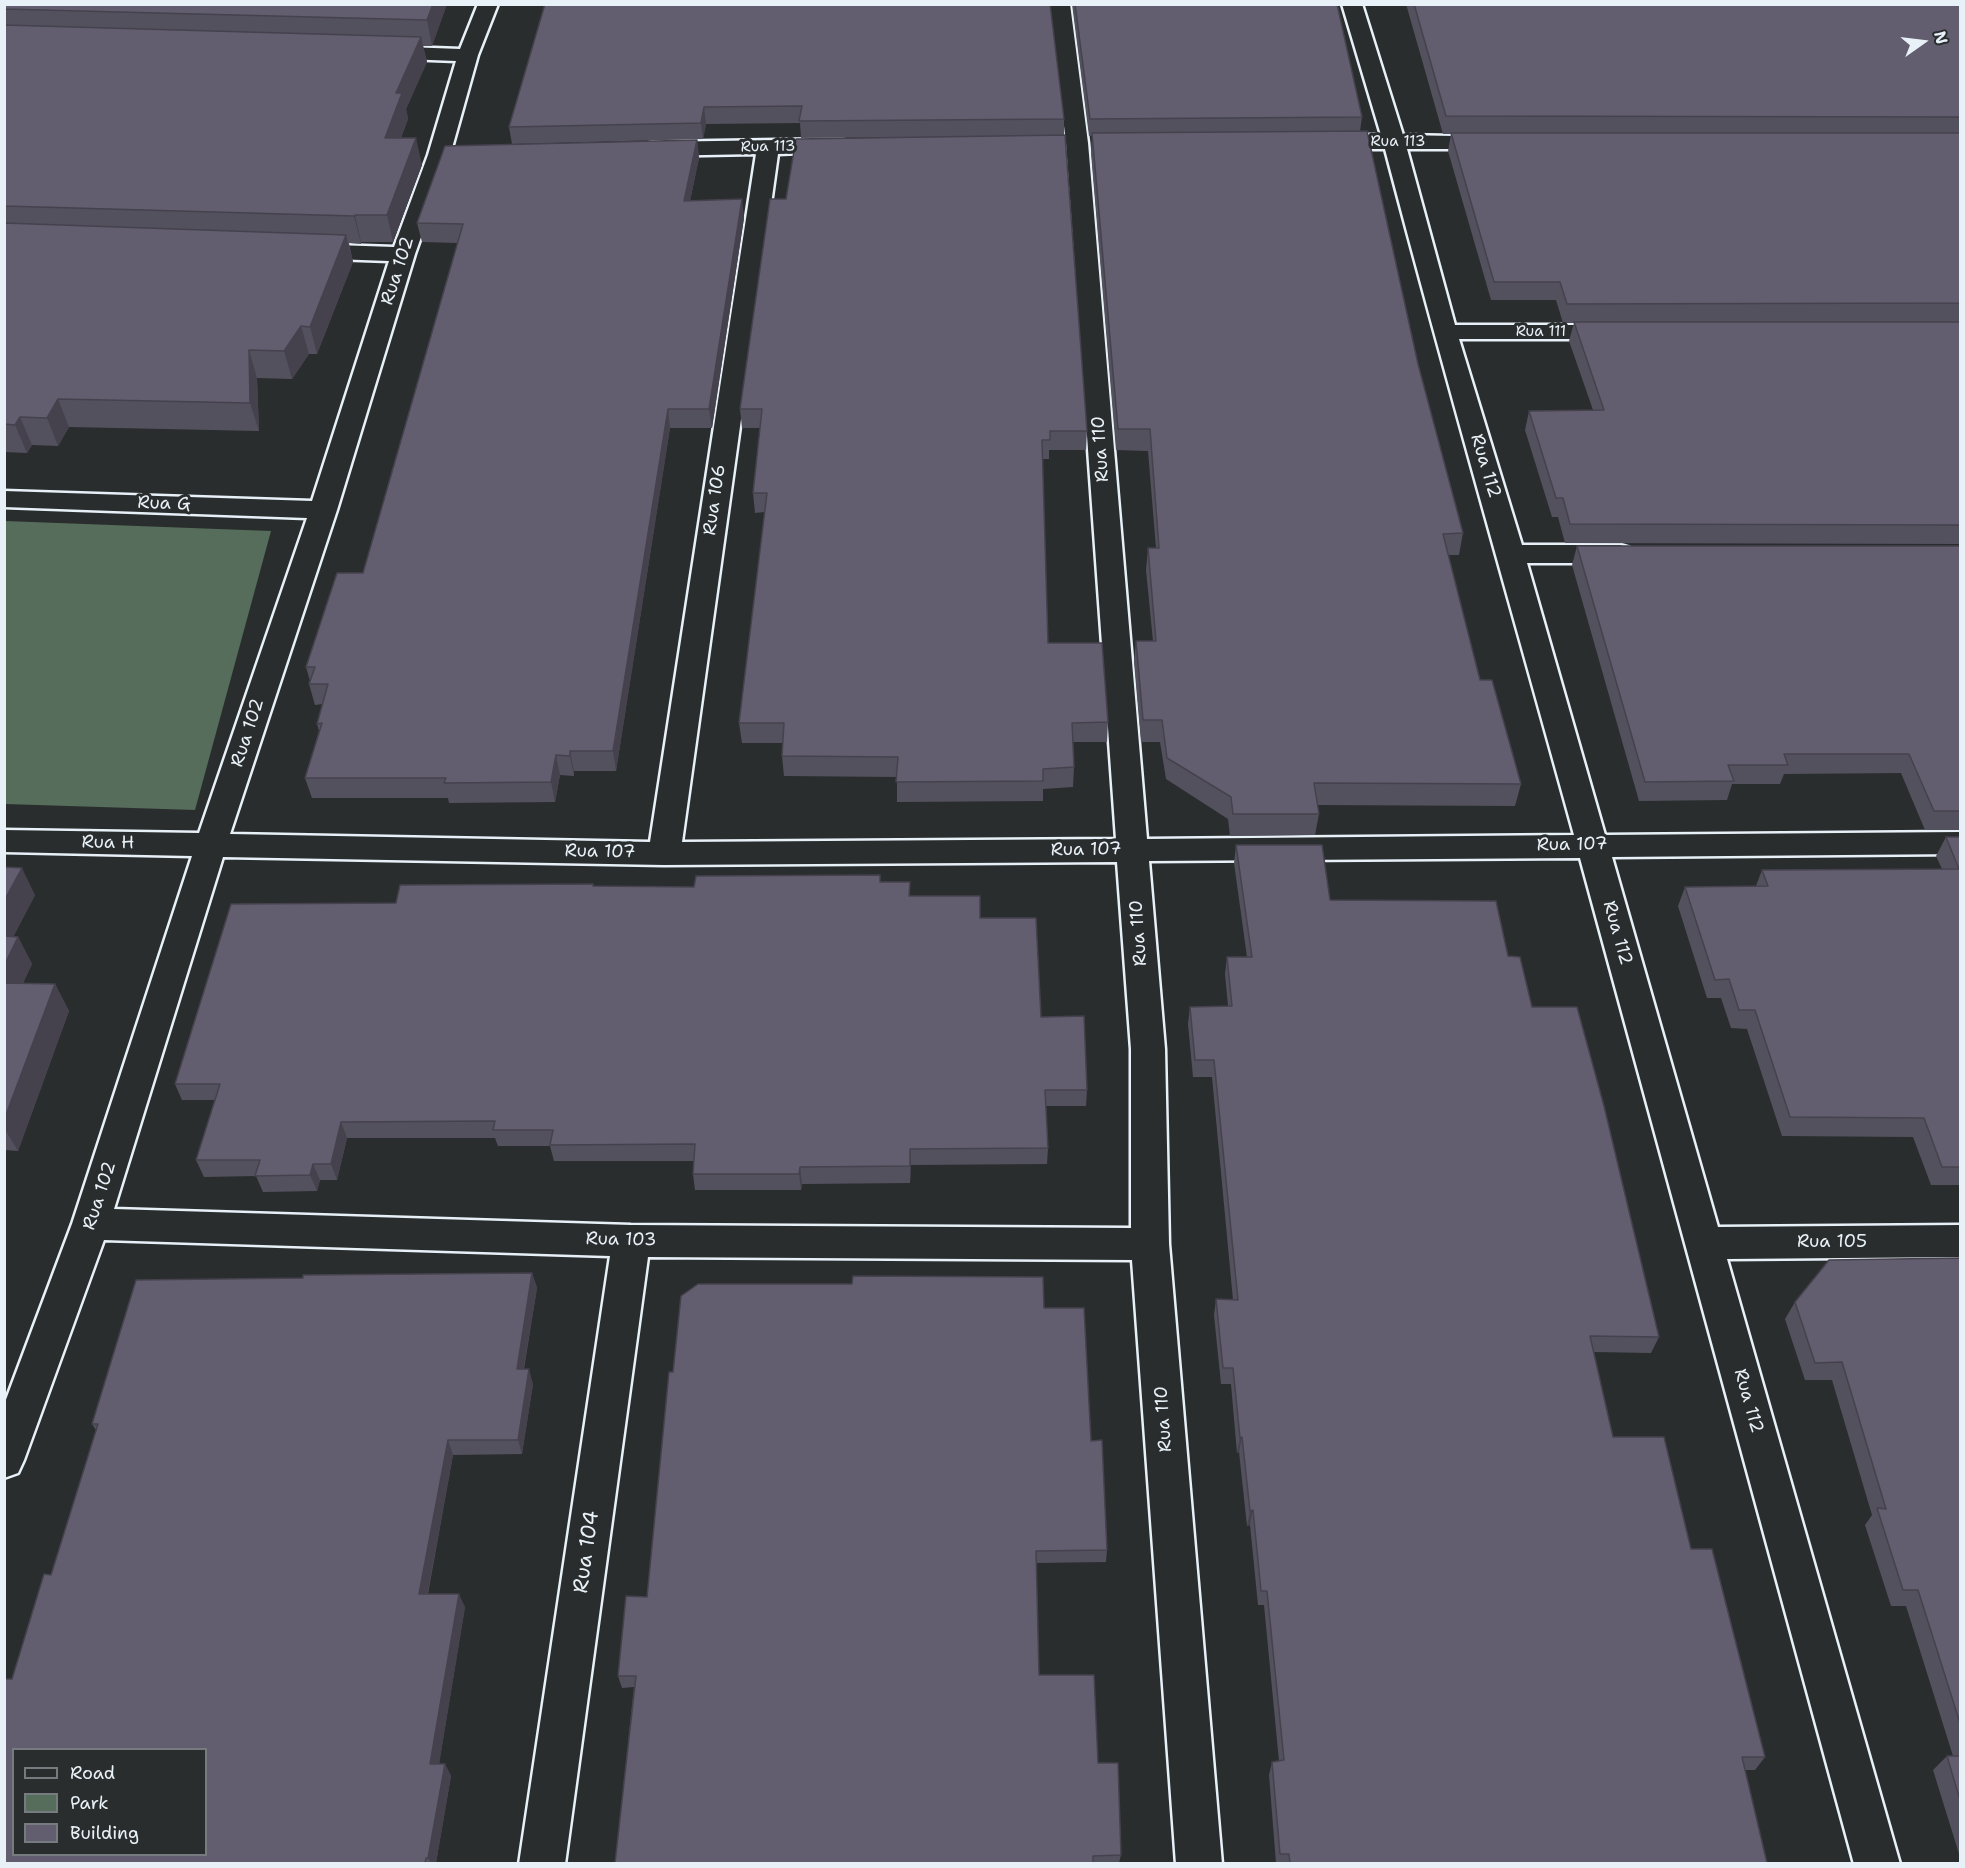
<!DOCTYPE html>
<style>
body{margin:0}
#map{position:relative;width:1965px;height:1868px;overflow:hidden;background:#2a2d2e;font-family:"Shantell Sans",sans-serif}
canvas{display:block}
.frame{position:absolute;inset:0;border:6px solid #e8f1f8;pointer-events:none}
.legend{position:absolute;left:12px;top:1748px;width:195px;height:108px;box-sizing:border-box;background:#2a2d2e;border:2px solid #767b7f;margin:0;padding:8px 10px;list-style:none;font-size:18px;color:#e8f1f8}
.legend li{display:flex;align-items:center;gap:12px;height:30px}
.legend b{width:30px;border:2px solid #767b7f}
.north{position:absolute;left:1893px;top:12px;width:60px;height:60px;-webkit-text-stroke:4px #2a2d2e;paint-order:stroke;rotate:76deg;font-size:16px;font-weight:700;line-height:24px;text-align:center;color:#e8f1f8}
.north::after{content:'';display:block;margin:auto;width:21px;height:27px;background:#e8f1f8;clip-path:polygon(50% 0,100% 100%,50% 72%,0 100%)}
</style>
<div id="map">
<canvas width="1965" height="1868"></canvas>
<div class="frame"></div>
<ul class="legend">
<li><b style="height:8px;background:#2a2d2e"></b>Road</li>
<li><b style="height:16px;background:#556d5a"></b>Park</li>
<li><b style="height:16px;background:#625e6f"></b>Building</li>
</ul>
<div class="north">N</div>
</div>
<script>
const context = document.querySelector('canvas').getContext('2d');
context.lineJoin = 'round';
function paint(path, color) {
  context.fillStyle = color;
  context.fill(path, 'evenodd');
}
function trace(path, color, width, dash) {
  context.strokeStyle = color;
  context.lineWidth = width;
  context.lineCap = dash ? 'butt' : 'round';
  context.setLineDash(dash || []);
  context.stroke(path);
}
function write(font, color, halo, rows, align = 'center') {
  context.font = font + ' "Shantell Sans",sans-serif';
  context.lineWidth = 6;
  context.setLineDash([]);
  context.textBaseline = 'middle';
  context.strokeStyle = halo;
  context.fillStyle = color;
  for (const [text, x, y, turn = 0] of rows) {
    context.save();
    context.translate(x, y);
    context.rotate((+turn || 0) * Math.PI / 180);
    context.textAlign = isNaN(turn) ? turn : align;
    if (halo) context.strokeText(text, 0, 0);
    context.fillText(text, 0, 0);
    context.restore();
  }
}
const green = new Path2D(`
 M5,521L271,531L195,810L5,804Z`);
const minor = new Path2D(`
 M478,4H498L478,55L450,155L415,254L337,510L230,834L650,842L756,154L654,156L646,154L643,149L646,144L654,142L840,139L848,141L851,146L848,151L778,154L682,842L1116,839L1066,143L1050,4H1070L1088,143L1147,839L1574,835C1511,606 1445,378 1385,149H1323L1315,147L1312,142L1315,137L1323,135H1381L1342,4H1362L1403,135L1502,137L1505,142L1502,147L1494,149H1407L1455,325H1617L1626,327L1629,332L1626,337L1617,339H1459L1522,545H1620L1630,548L1634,554L1630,560L1620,563H1527L1605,835L1960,832V854L1612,857L1718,1227L1960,1225V1257L1727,1259L1900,1864H1854L1580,858L1149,861L1165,1049L1169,1244L1222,1864H1176L1132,1260L648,1257L565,1864H519L610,1256L104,1240L24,1460L18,1473L4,1478V1405L72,1224L192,856L4,852V830L199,833L307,518L4,507V491L312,501L389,261L306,258L298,256L294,251L298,246L306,244L394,247L428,155L456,61L380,58L373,56L370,52L373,48L380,46L460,49ZM223,857L664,865L1117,862L1131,1049V1228L631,1225L114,1209Z`);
const wall = new Path2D(`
 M4,4H447L432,46H423L427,62L406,109L408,119L401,138L422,165L393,242H361V244L349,243L353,262L317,354H309L292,379L257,378L259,431L69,427L58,446L32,445L27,453L4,452Z
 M545,4L1064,119V135L1087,431L1086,450H1049V459H1042L1048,643L1108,722L1107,742H1073L1074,767L1073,787L1043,789V801L897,802V777L784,776L782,756L783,743H742L739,723L765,512L755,513L753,493L760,428H742L740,409L786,199L949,137L801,138L800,123L706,124L703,139L512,144L509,127Z
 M1072,4H1337L1362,117L1360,131L1418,364L1463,533L1459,555H1448L1480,680L1521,784L1515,806L1317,805L1319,814L1315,835L1230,836L1228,819L1166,779L1160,742H1141L1134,662L1136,641H1153L1146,570L1148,548H1156L1148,451L1116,450L1091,153L1092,136H1089Z
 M1406,4H1960V544L1565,543L1558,517H1552L1525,430L1529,411L1593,410L1569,341L1574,323H1563L1556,300H1491L1448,151L1451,134H1443Z
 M697,140L699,158L690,201L744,218L712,428H670L616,771H574V776L560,775L555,802L449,803L448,798H312L305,778L319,731L317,724L323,704L315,705L309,684L310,681L306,667L363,573L458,243L422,242L417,223Z
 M1577,546H1960V830H1925L1901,773L1784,774L1780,784H1732L1727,800L1639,801L1572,565Z
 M1946,837H1960V1185H1931L1913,1137L1782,1136L1747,1029L1731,1028L1721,998H1707L1678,906L1685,887L1756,886L1762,870L1942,869L1936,856Z
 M1236,845L1330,900L1508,956L1532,1007L1659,1337L1651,1353L1593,1352L1613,1437L1691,1549L1765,1757L1755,1770H1745L1767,1863H1276L1269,1775L1272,1762L1279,1761L1264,1605H1258L1250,1525L1247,1526L1239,1452L1237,1453L1231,1384H1221L1214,1315L1216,1299L1233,1300L1212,1077H1193L1188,1024L1190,1007L1228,1006L1225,974L1227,957H1247L1234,863Z
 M4,867L35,895L13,937H18L32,964L23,983L55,984L69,1011L18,1151L5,1150L4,1152Z
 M910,882V896L980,918L1087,1090L1086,1106H1046L1048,1148L1047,1164L911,1165L910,1183L802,1184L801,1190H695L693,1174L694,1161H554L550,1146H498L495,1138H347L337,1180H320L317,1191L263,1192L256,1176L204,1177L196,1160L215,1100H182L175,1084L396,903L593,884L594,886L694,887Z
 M1960,1258V1857L1933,1770L1947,1756H1953L1906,1606H1891L1865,1525L1872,1515L1832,1380H1805L1785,1319L1795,1302Z
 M532,1273L537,1288L524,1369L533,1384L522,1454L453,1455L428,1594L465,1607L439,1764H445L451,1776L436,1863H4L12,1679L51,1575L96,1430L92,1424L303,1278Z
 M1044,1308L1091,1441L1107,1550L1106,1562L1036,1563L1039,1675L1098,1763L1121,1855L1119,1863H615L634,1687L622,1688L618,1676L647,1597L673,1372Z`);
const shadedWall = new Path2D(`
 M433,4H447L432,46L427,20Z
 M421,37L427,62L406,109L408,119L391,165L385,138L396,93Z
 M704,107L706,124L703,139L701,123Z
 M416,138L422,165L393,242L387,215Z
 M697,140L699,158L686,220L684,201Z
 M742,199L744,218L712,428L709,409Z
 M355,215L361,242V244L354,216Z
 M346,235L353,262L317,354L310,327Z
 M301,326L309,354L292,379L284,351Z
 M249,350L257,378L259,431L250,403Z
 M58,399L69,427L58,446L47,418Z
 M668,409L670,428L616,771L613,751Z
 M20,417L32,445L27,453L15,425Z
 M570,751L574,771V776L570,756Z
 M556,755L560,775L555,802L551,782Z
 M22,868L35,895L4,955V901Z
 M18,937L32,964L11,1009L4,998V966Z
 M55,984L69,1011L18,1151L4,1128V1120Z
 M341,1122L347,1138L337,1180L331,1164Z
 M910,1149L911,1165L910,1183Z
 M313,1164L320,1180L317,1191L310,1175Z
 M800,1167L802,1184L801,1190L799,1174Z
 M532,1273L537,1288L521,1384L517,1369Z
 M529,1369L533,1384L522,1454L518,1440Z
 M1242,1437L1239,1452L1237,1453L1240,1438Z
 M448,1440L453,1455L425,1607L419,1594Z
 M1253,1510L1250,1525L1247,1526L1250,1511Z
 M459,1594L465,1607L437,1776L430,1764Z
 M445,1764L451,1776L436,1863H431L428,1858Z`);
const building = new Path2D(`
 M4,4H433L427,20L4,9Z
 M545,4H1050L1064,119L799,121L802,106L704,107L701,123L509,127Z
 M1075,4H1337L1362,117L1090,119Z
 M1414,4H1960V117L1446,116Z
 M4,25L421,37L396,93H402L385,138H416L387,215H355L354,216L4,206Z
 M1367,131L1418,364L1463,533L1443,534L1480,680H1492L1521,784L1314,783L1319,814H1233L1231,797L1167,758L1162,720H1143L1136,641H1156L1148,548H1159L1150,429H1118L1092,133Z
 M1451,133H1960V303L1567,304L1560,282H1494Z
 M1065,135L1087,431H1050V440H1042L1048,643H1102L1108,722L1072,723L1074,767L1043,769V781L896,782L898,757L782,756L784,723H739L767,493H753L762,409H740L770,199H786L796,139Z
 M697,140L684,201L742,199L709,409H668L613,751H570V756L556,755L551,782L444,783L446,778H305L322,723L317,724L328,684H309L315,667H306L337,573H363L463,224L417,223L445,146Z
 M4,223L346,235L310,327L301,326L284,351L249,350L250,403L58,399L47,418L20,417L15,425L4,424Z
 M1574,322H1960V525L1570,524L1563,498H1556L1529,411L1604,410Z
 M1577,546H1960V811H1934L1909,754H1784L1788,765H1728L1734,781L1645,782Z
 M1946,837H1960V1167H1942L1924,1118L1790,1117L1755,1010H1739L1729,979L1715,980L1685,887L1768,886L1762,870L1959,869Z
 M1236,845H1322L1330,900L1496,901L1508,956L1520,957L1532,1007H1577L1604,1106L1659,1337L1590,1336L1613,1437H1664L1691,1549H1712L1765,1757H1742L1767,1863H1290L1289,1854H1280L1272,1762L1284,1760L1267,1591H1261L1253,1510L1250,1511L1242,1437L1240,1438L1233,1368H1223L1216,1299L1238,1300L1214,1060H1195L1190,1007L1232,1006L1227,957H1252Z
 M4,867L22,868L4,901Z
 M880,875V882H910L909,896H980V918H1036L1041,1017L1084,1016L1087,1090H1045L1048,1148L910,1149V1166L800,1167L799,1174H693L695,1144L550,1145L553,1130H493L495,1121L341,1122L331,1164H313L310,1175L255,1176L260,1160H196L220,1084H175L231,904L396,903L400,885L593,884V886L694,887L696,876Z
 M4,936L18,937L4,966Z
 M4,983L55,984L4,1120Z
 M1960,1258V1723L1918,1590H1903L1877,1508L1886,1509L1842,1362L1815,1363L1795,1302L1829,1260Z
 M532,1273L517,1369H529L518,1440H448L419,1594H459L430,1764H445L428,1858H426L425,1863H4V1679H12L44,1574L51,1575L98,1424H92L136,1280L303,1278V1275ZM14,1749H206V1854H14Z
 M853,1276L1043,1277L1044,1308H1084L1091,1441L1102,1440L1107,1550L1036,1551L1039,1675H1094L1098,1763H1118L1121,1855L1093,1856V1863H615L636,1676H618L626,1596L647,1597L669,1372H673L681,1296L698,1284H852Z
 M1947,1756H1960V1800Z`);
const farStreetnames = [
 ["Rua 113",1398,142],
 ["Rua 113",768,147,-1],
 ["Rua 111",1541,332]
];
const streetNames = [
 ["Rua 102",398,271,-72],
 ["Rua 110",1101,449,-94],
 ["Rua 112",1485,466,73],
 ["Rua 106",715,500,-82],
 ["Rua G",164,504,2],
 ["Rua 102",248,733,-72],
 ["Rua H",108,843,1],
 ["Rua 107",1572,845,-1],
 ["Rua 107",1086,850,-1],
 ["Rua 107",600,852,1],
 ["Rua 110",1139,933,-94],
 ["Rua 112",1617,933,74],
 ["Rua 102",100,1196,-72],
 ["Rua 103",621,1240,1],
 ["Rua 105",1832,1242],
 ["Rua 112",1748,1401,74],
 ["Rua 110",1164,1419,-94]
];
const nearStreetnames = [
 ["Rua 104",587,1552,-82]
];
paint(green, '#556d5a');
trace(minor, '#e8f1f8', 5);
paint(minor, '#2a2d2e');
paint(wall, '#54515f');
paint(shadedWall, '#45424e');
paint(building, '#625e6f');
trace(building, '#45424e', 1.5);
write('15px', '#e8f1f8', '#2a2d2e', farStreetnames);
write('18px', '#e8f1f8', '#2a2d2e', streetNames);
write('21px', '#e8f1f8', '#2a2d2e', nearStreetnames);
</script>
